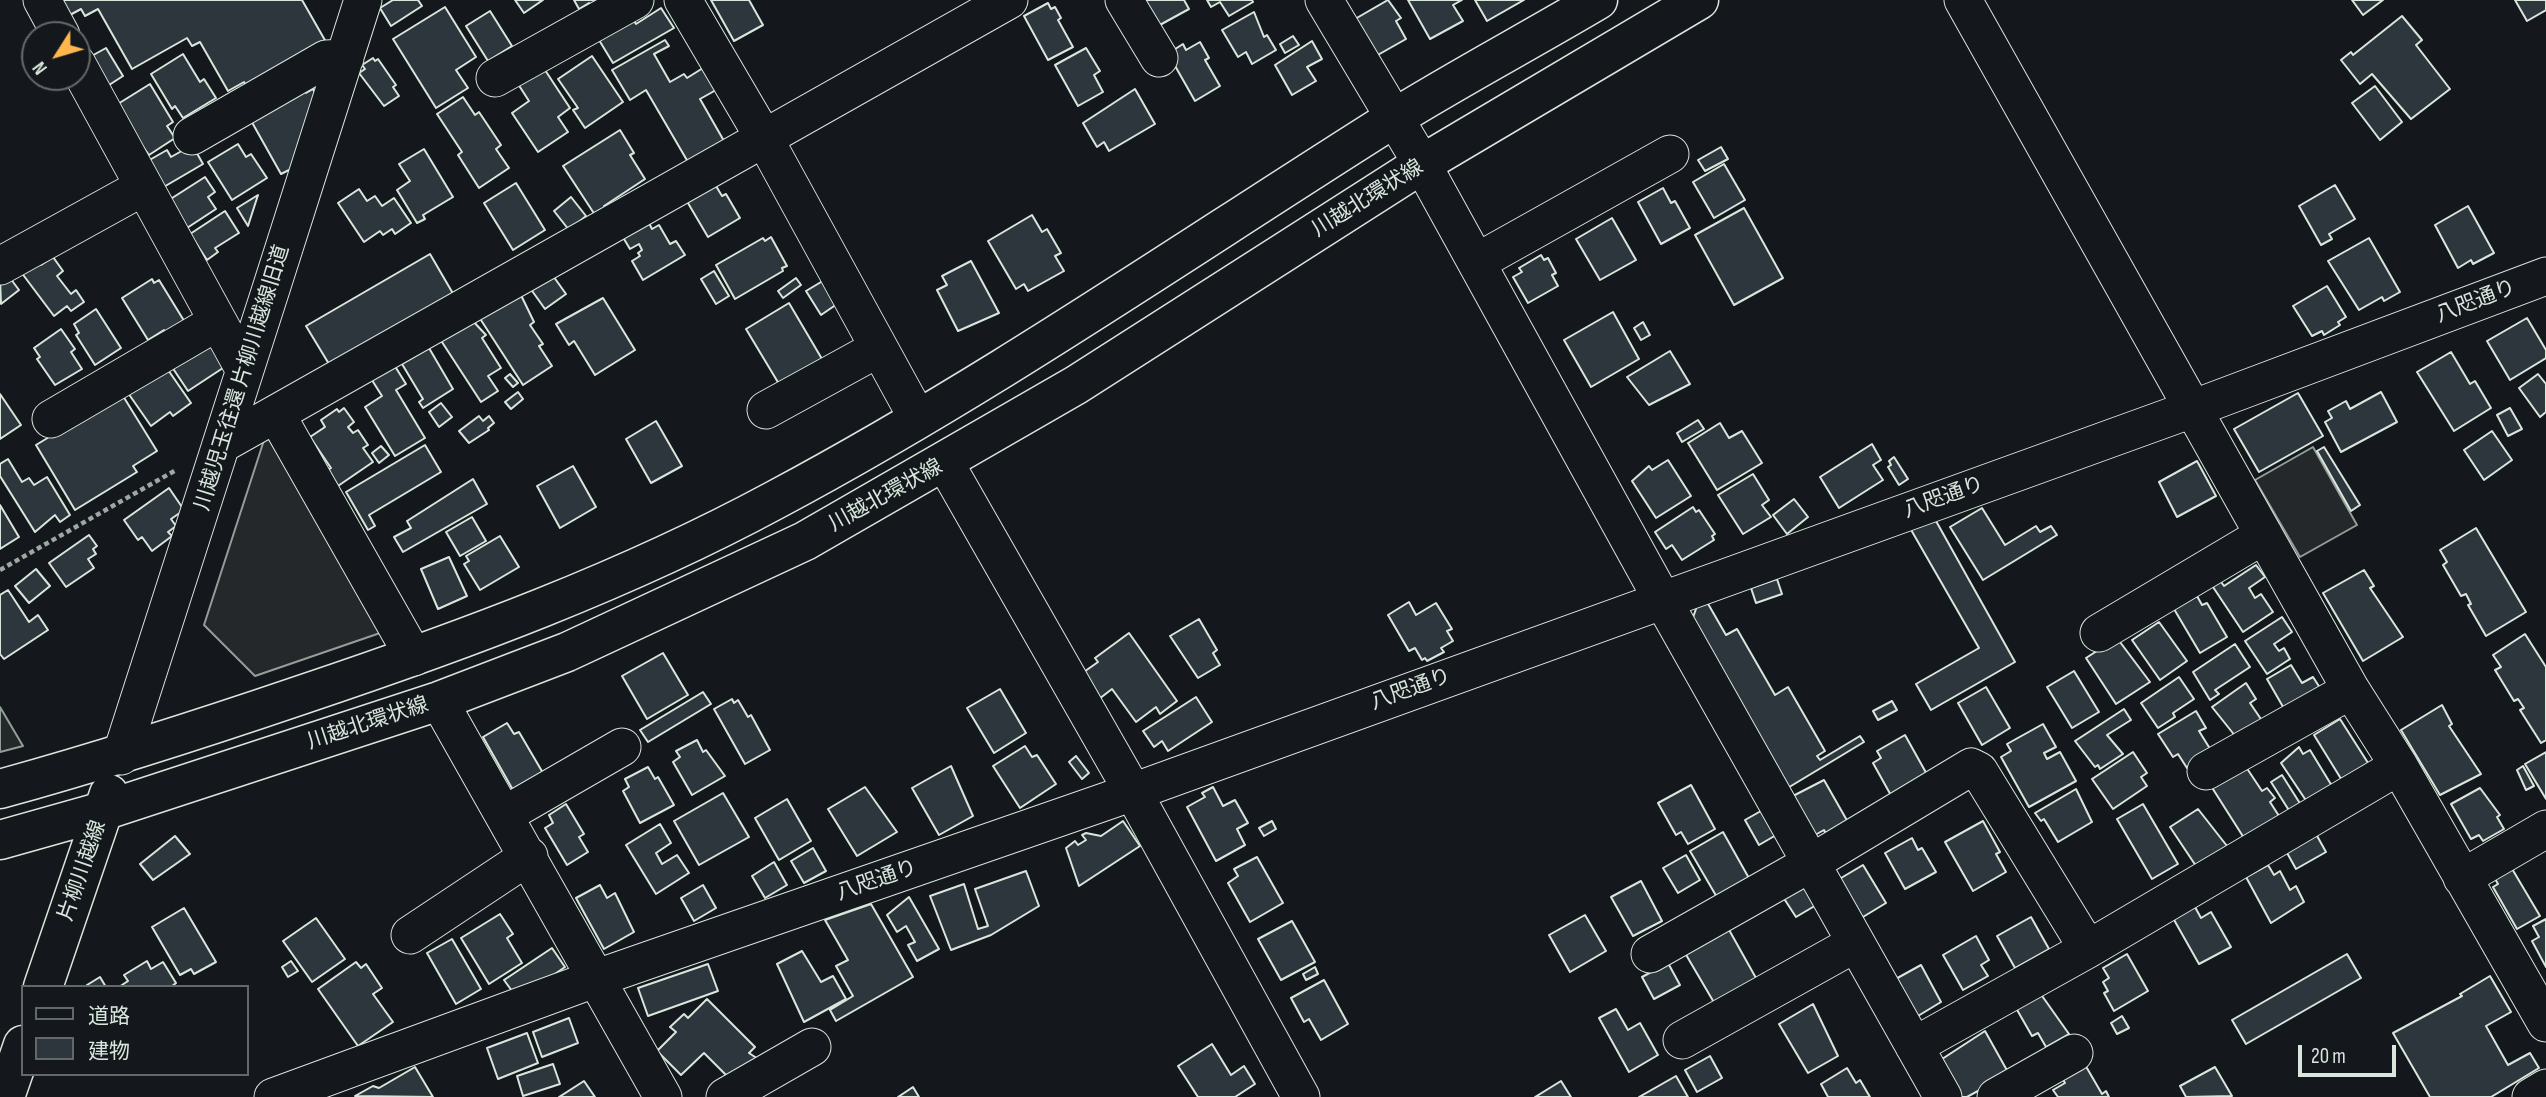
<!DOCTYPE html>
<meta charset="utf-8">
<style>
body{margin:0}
#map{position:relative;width:2546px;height:1097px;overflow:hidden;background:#14181c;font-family:"Sofia Sans Condensed","Noto Sans JP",sans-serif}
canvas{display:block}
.legend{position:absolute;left:21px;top:985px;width:228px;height:91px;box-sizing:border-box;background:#14181c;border:2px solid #626a69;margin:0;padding:9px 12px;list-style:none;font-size:21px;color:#d8e6dc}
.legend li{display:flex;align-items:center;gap:14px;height:35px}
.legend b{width:35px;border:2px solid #626a69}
.north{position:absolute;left:21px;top:21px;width:70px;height:70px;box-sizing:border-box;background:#14181c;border:2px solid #626a69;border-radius:50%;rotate:233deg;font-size:19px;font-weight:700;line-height:28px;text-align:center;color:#d8e6dc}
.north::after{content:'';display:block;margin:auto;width:24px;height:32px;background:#ffb74d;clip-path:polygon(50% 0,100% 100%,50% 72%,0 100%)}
.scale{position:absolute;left:2298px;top:1045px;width:98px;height:32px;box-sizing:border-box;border:4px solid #d8e6dc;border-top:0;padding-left:9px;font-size:21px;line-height:24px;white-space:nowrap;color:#d8e6dc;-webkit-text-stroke:5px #14181c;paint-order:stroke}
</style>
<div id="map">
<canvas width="2546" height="1097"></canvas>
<ul class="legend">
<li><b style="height:9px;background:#14181c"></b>道路</li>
<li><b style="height:19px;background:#2c363c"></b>建物</li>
</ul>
<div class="north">N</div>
<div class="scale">20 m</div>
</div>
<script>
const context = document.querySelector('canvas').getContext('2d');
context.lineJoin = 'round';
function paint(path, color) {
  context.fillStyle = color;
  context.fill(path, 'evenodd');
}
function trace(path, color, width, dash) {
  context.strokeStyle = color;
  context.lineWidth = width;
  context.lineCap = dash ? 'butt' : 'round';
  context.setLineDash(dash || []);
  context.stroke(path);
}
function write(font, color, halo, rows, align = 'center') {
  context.font = font + ' "Sofia Sans Condensed","Noto Sans JP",sans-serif';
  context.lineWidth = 5;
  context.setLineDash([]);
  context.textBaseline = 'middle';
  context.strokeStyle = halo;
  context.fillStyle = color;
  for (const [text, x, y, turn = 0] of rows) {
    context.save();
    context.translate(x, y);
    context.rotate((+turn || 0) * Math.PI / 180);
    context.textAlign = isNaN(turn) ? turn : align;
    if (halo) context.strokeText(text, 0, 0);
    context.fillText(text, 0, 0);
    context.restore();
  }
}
const parking = new Path2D(`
 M266,434L383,632L255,676L204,625Z
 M2313,447L2357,525L2300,557L2255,480Z
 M0,707L23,746L0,752Z`);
const building = new Path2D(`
 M59,0H302L326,42L247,87L244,82L228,91L200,42L192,46L187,38L132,69L98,9L85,16L81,9L68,16Z
 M393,0H418L422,6L391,26L380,8Z
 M515,0H543L524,13Z
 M574,0H607L592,9L589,3L579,9Z
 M711,0H749L763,25L734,41Z
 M1143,0H1184L1189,9L1158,26Z
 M1207,0H1252L1253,2L1229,16L1220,2L1211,7Z
 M1388,0L1401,18L1396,21L1406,39L1376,56L1355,19Z
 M1408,0H1462L1453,5L1463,21L1430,39Z
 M1475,0H1524L1487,21Z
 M2352,0H2383L2363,15Z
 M2515,0H2546V10L2527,21Z
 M1048,3L1051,9L1055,7L1061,18L1058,20L1073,47L1048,60L1024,16Z
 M445,7L476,57L456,70L468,88L436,108L393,39Z
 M661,8L674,28L613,63L599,40L632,18L636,24Z
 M490,11L512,46L488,61L466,26Z
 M1254,12L1264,37L1267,35L1276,50L1252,64L1246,52L1238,57L1222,30Z
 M2402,16L2422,40L2416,45L2450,89L2411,119L2372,74L2360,84L2341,60L2351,52L2353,55Z
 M1293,36L1299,45L1285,53L1280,44Z
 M665,40L669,46L654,54L670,82L684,74L687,78L703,68L716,90L700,99L724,141L688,162L646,90L630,100L612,70Z
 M1312,41L1322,59L1307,67L1316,81L1292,95L1275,65Z
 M1200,42L1209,58L1205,60L1220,86L1195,101L1170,57L1172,51L1183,44L1186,50Z
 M106,48L123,76L106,87L88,58Z
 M1086,48L1100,71L1094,75L1103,92L1078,106L1055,65Z
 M183,54L200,82L204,79L216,98L183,118L175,106L172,109L151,74Z
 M592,56L623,102L585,128L573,110L578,108L558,79Z
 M373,58L375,61L378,59L396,85L393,87L399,96L384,106L359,73L365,69L362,65Z
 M543,67L570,108L558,117L568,132L538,152L512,113L529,101L518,84Z
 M150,84L173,122L167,126L175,138L149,155L113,107Z
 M2375,86L2402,122L2380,140L2352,103Z
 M302,88L306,93L313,89L317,97L295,167L281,174L249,117Z
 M1135,89L1155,124L1109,151L1104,142L1097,147L1083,123Z
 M463,97L475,115L479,112L501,145L496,149L509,168L479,188L458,155L462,152L437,114Z
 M620,130L634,153L630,155L645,179L604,206L608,212L597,218L563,166Z
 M238,144L246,157L251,154L267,178L232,200L208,162Z
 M1721,147L1728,159L1705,171L1698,160Z
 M187,148H194L203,164L162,188L146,162L167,150L171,157Z
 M424,149L453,197L423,215L425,219L417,223L397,190L410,181L399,164Z
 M1724,164L1745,200L1714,218L1693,182Z
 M205,177L215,192L208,197L216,209L187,228L169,200Z
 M713,181L722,196L726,194L740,218L708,237L685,198Z
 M516,183L545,230L513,250L484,203Z
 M2335,185L2355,219L2329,234L2332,239L2321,245L2299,206Z
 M1663,188L1671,203L1675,201L1690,228L1661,244L1638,202Z
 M359,189L367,201L375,196L382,206L394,198L411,223L395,234L392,229L383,235L380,231L364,242L338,203Z
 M258,195L248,226L237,208Z
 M571,197L586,216L569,230L554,211Z
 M2468,206L2494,253L2473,264L2471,260L2458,268L2435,225Z
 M1744,208L1783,278L1734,305L1695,235Z
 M225,211L239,233L215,248L218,252L207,260L190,234Z
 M1032,215L1042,232L1047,229L1061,253L1055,256L1064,271L1028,291L1024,284L1016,289L988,241Z
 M1612,218L1636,260L1600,280L1576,239Z
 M647,219L652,229L659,225L670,244L676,241L685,255L643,280L632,261L640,256L638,253L642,250L639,244L630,249L621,234Z
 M771,237L787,266L782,268L783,271L735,299L716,265L763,238L765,241Z
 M2369,238L2400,292L2384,301L2382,297L2359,310L2328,261Z
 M430,254L455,297L332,369L306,326Z
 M1541,255L1544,260L1548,258L1556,273L1552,275L1558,286L1528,303L1513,277L1522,272L1519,268Z
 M53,257L63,271L57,276L71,294L76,290L84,302L71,311L67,306L54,316L21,272L38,260L41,265Z
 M971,261L999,313L958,331L937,290L947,285L942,276Z
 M714,271L729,296L716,304L701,279Z
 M551,273L566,294L545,309L530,288Z
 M7,274L19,290L1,304L0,279Z
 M796,278L801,285L783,298L778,291Z
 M152,279L154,283L159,280L186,324L167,335L164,330L148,340L122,298Z
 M826,279L840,302L821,315L806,291Z
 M2327,286L2346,317L2338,322L2340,325L2324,335L2322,331L2312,336L2293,306Z
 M519,291L534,322L530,325L543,344L539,346L552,366L523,385L479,317Z
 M603,298L635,350L595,375L574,341L569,345L556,324Z
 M789,303L822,359L779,384L746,329Z
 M96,309L121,348L95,365L76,335L79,333L74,324Z
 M1613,312L1639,359L1591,387L1564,340Z
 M2527,318L2546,350V358L2510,380L2487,341Z
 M471,319L486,335L482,338L501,368L488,376L498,391L481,402L440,339Z
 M1643,322L1650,335L1641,340L1634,328Z
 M61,329L75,349L71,352L82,369L55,385L37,359L40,357L34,348Z
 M210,342L226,366L188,391L172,367Z
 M429,348L453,389L423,408L419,402L423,399L402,364Z
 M1670,351L1690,384L1649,405L1627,377Z
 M2451,352L2470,384L2475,381L2491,408L2454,431L2417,372Z
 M393,363L406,384L396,390L425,438L395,456L365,407L382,396L370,377Z
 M166,367L191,403L173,416L170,412L151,426L128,393Z
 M510,374L518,383L513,387L505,378Z
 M2538,374L2546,384V412L2540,417L2519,388Z
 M518,392L523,399L511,409L505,402Z
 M2381,392L2397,422L2341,452L2325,422L2332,418L2328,411L2346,401L2350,409Z
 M2298,393L2323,436L2259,472L2234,429Z
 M0,394L21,425L0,439Z
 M123,396L157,451L133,466L137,472L75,510L36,445L115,397Z
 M441,403L452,417L439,427L429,412Z
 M344,408L354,422L348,427L353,433L358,430L368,445L363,448L373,462L335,488L325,472L331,468L310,437L325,427L321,420L337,409L339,412Z
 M2510,408L2522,429L2508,436L2497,415Z
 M479,416L483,421L489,416L494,423L488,428L489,430L469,443L459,431Z
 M1698,420L1704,429L1682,442L1677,433Z
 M656,421L682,466L651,483L626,439Z
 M1720,423L1729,438L1742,431L1762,463L1717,490L1688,443Z
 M2492,431L2512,460L2484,480L2464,450Z
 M1872,444L1881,460L1873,465L1883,480L1839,508L1820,477Z
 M425,445L441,472L369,515L375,526L368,530L346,492Z
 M381,446L389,455L379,463L372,453Z
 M2324,447L2360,505L2351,511L2317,451Z
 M1894,457L1908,479L1899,485L1888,467L1891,465L1889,461Z
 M8,459L22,482L29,478L34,485L47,477L70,515L60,522L55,515L35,532L0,476V464Z
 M1668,460L1691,496L1656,518L1632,481L1649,466L1652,470Z
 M2197,461L2216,496L2177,517L2159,482Z
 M573,466L596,507L560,528L537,486Z
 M1753,474L1769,500L1762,505L1771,517L1743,534L1718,495Z
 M473,479L487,504L403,552L394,537L411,528L407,521Z
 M169,488L184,510L171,519L176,526L168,532L172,536L152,551L142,537L138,540L124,520Z
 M1794,499L1808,517L1787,534L1773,515Z
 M0,505L19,537L0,549Z
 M1693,507L1696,512L1699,510L1715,534L1712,536L1714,540L1682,560L1672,545L1666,549L1655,532Z
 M1982,508L2005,545L2036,526L2040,532L2051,526L2057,535L1983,580L1950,527Z
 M472,517L486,541L460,556L446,532Z
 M1936,521L2015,662L1931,710L1916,684L1979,648L1910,528Z
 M2476,528L2526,612L2486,636L2468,605L2471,604L2466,594L2461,596L2443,565L2447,562L2440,550Z
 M89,535L97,546L93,549L96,554L88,559L94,568L66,587L49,563Z
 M500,536L519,567L480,590L464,564L469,561L466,556Z
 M449,557L467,596L438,609L421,569Z
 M2256,565L2265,577L2249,588L2255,598L2261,594L2273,612L2243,632L2211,584L2219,579L2224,586Z
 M36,569L50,586L29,603L15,586Z
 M2364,570L2374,586L2370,588L2403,637L2363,661L2323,593Z
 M1777,579L1782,594L1756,603L1751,588Z
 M8,590L29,622L38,615L48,630L4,659L0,654V595Z
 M2197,596L2202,605L2207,603L2227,637L2200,653L2174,609Z
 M1409,602L1416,615L1436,603L1452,629L1447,631L1453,641L1441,648L1444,652L1427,661L1425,658L1422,660L1415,648L1409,651L1388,615Z
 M1707,602L1726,635L1737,629L1775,695L1788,687L1825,751L1817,756L1820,760L1860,736L1864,742L1786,789L1690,626L1697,606Z
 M2282,617L2292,632L2274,644L2279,651L2284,648L2290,659L2267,674L2245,641Z
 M1199,619L1217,650L1213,653L1220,665L1198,678L1170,636Z
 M2159,622L2187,661L2160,680L2132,640Z
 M1129,633L1177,701L1160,714L1156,707L1136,722L1112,689L1099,699L1081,674L1098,662L1095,658Z
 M2525,634L2546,667V740L2541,743L2520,710L2524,708L2518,699L2514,701L2495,670L2501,667L2493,655Z
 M2117,638L2150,682L2116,704L2086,658Z
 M2235,644L2250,667L2215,690L2219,694L2210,700L2193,672Z
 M663,653L688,695L647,719L622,676Z
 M2291,665L2302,683L2313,677L2322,691L2286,712L2267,679Z
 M2074,671L2099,712L2072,728L2047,687Z
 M2179,677L2194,699L2173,713L2175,717L2158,728L2141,703Z
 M2246,683L2256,699L2250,703L2265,725L2236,737L2212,707Z
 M1986,687L2010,728L1982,745L1958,703Z
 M1000,689L1026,733L994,753L967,708Z
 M703,692L711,704L648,742L640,730Z
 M1196,697L1212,722L1168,751L1162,741L1154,747L1143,731Z
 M732,699L734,703L738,700L748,717L751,715L770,750L745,764L714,709Z
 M1892,701L1897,710L1878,720L1873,711Z
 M2442,705L2452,724L2449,726L2481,774L2440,795L2401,730Z
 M2124,709L2131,720L2107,735L2123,754L2100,769L2098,765L2095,767L2075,741Z
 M2196,711L2206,728L2199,731L2212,752L2187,768L2178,754L2173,757L2158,734Z
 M2340,719L2370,766L2343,782L2314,735Z
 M507,723L514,734L519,732L543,773L513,790L483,737Z
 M2043,724L2056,747L2044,753L2047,759L2060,752L2076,781L2029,807L2001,757L2011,751L2007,744Z
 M1905,735L1929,778L1893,799L1873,763L1881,758L1877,751Z
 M697,740L703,752L706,750L725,776L692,795L673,762L680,757L676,751Z
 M1025,746L1032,757L1037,755L1056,784L1020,808L993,766Z
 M2299,747L2303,754L2310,750L2332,786L2307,802L2281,763Z
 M2133,752L2147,773L2141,777L2147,786L2113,809L2092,779Z
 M2546,752V799L2525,764Z
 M1076,756L1089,773L1082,779L1069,762Z
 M2244,764L2262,791L2267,788L2275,798L2270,802L2279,816L2244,838L2211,786Z
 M951,766L973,816L939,835L912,788Z
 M2523,766L2534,786L2526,790L2517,770Z
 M648,767L655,779L658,777L674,805L640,823L623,791L629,787L625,779Z
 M2282,775L2301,805L2290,812L2271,782Z
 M1824,780L1849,824L1827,836L1824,830L1815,835L1793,796Z
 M1691,785L1715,829L1688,844L1681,832L1676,835L1658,803Z
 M865,787L897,832L857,856L828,809Z
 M1213,787L1223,806L1235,800L1248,823L1237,829L1245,845L1216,861L1187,807L1205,797L1202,793Z
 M2480,788L2500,815L2497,817L2504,829L2483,841L2479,835L2471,839L2451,804Z
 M2076,789L2092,822L2058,842L2044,819L2041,821L2035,813Z
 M723,793L749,837L699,865L674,821Z
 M787,799L811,841L779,860L755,818Z
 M566,804L584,834L579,837L588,852L567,865L545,828L553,823L549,815Z
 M2143,804L2178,864L2152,879L2117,819Z
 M1768,807L1783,831L1759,845L1745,820Z
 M2198,809L2227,846L2196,866L2170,827Z
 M1123,821L1140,846L1079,886L1066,848L1075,841L1078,845L1086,840L1082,835L1086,833L1101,836Z
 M1272,821L1276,829L1264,836L1259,828Z
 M1983,821L2000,852L1996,854L2006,872L1973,891L1945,842Z
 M660,824L671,843L656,853L662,864L677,855L689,873L656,894L626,845Z
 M1723,832L1750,880L1718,899L1690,851Z
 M2316,834L2326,852L2296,869L2286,851Z
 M175,836L190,854L153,880L140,864Z
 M1912,838L1918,850L1922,848L1936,872L1905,889L1885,853Z
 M813,848L826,871L804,883L791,861Z
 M1686,855L1700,880L1678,893L1663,868Z
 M1257,857L1283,903L1250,922L1228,883L1238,876L1234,869Z
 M774,862L787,885L765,898L752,876Z
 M1863,865L1886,903L1858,920L1836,881Z
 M2268,865L2274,875L2280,871L2290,890L2296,886L2304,902L2271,923L2246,877Z
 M2511,867L2540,916L2517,929L2493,887L2498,884L2494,877Z
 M1026,871L1039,906L991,935L951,950L930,896L964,884L978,929L988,926L975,889Z
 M1641,881L1662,921L1633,936L1611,897Z
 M1805,883L1818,904L1796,917L1783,897Z
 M600,885L607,898L615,893L634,932L604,949L576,898Z
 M703,885L716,908L694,921L681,898Z
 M909,897L939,949L917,961L908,945L915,942L906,926L897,932L887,915Z
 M871,904L913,977L836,1021L830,1010L853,996L836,966L848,960L825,920Z
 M2195,907L2201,918L2211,912L2231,947L2199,964L2173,918Z
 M184,908L216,962L194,974L191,969L180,975L152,927Z
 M500,914L513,934L507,938L522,963L489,984L461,938Z
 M1585,915L1606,951L1570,972L1549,935Z
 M2031,917L2049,949L2015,968L1997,936Z
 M316,918L345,959L312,982L283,941Z
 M2546,919V967L2532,941L2539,937L2533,926Z
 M1292,921L1315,962L1281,980L1258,939Z
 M1728,928L1761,987L1719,1011L1685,953Z
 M1976,936L1989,960L1981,965L1988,976L1963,990L1943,955Z
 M452,939L481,989L456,1004L427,953Z
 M552,948L565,967L549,978L512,991L504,980Z
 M802,951L821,982L833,976L846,999L804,1022L777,964Z
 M2127,954L2148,991L2114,1011L2104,993L2108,991L2103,982L2109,978L2103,968Z
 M2347,954L2361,978L2246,1044L2232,1020Z
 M147,961L151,969L163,962L176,983L171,987H119L128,981L124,975Z
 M291,961L298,971L288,977L282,967Z
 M356,962L361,968L366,964L382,988L373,994L393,1022L358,1046L318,989Z
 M1668,963L1680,985L1654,999L1642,977Z
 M708,964L718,991L648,1016L638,988Z
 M1921,965L1941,1002L1913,1019L1892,981Z
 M1315,967L1318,974L1306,980L1303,974Z
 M2490,976L2511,1012L2486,1026L2508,1065L2530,1053L2539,1068L2491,1097H2430L2393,1033L2462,996L2460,994Z
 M100,977L106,987H89L87,985Z
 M1324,980L1348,1024L1321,1040L1309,1019L1304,1022L1291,998Z
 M2040,993L2069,1034L2046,1047L2038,1033L2032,1036L2016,1008Z
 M707,999L755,1047L749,1053L761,1061L730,1079L704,1053L681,1075L657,1051L676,1032L670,1027L684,1014L688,1018Z
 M1813,1004L1838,1056L1808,1073L1779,1024Z
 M1616,1009L1628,1030L1640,1023L1658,1055L1629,1072L1599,1018Z
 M2122,1016L2129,1028L2117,1034L2111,1023Z
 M569,1018L578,1043L542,1057L533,1032Z
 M1985,1031L2009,1074L1967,1097H1959L1939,1061Z
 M527,1033L538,1063L498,1079L487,1048Z
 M1212,1044L1231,1075L1244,1066L1255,1084L1235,1097H1198L1178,1066Z
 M1710,1056L1722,1078L1697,1092L1685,1070Z
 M2084,1063L2102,1094L2106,1091L2109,1097H2058L2053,1090L2065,1083L2061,1076Z
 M553,1064L560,1084L523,1096L517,1076Z
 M415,1067L433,1097L355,1096L373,1086L379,1088Z
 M2215,1067L2232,1096L2186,1097L2180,1086Z
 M1847,1068L1856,1083L1860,1080L1870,1097H1828L1821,1084Z
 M1676,1076L1688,1097H1639Z
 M584,1081L595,1097H559Z
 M1561,1081L1571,1097H1535Z
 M913,1087L919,1097H898Z`);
const path = new Path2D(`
 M0,570L176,470`);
const minor = new Path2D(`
 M42,0L61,35
 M683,0L764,138L918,419
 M1124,0L1159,58
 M1324,0L1422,164L1662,599L1943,1097
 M1963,0L2351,690L2399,766L2546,1023
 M77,64L244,369
 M495,78L635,0
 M192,136L326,59L345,58
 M1477,262L1670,154
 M0,266L143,187
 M766,410L879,348
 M276,414L414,657
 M51,419L217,322
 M224,443L1009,0
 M945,463L1133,792L1301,1097
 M2099,633L2264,535
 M439,701L663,1097
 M121,756C204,504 282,252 363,0
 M2206,771L2351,690
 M506,814L622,747
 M2462,878L2546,829
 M410,935L529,856
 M1650,954L1811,863L1971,767L1979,771L2088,949
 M1682,1040L1856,943
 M1914,1046L2088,949L2399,766
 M273,1097L597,978L1133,792L2192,409L2546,276
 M725,1097L812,1047
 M1996,1097L2074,1053
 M2531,1097L2546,1088`);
const major = new Path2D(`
 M0,789C102,761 201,729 301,695C462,641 625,581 775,500C987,387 1185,250 1388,122C1457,79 1529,41 1598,0
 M0,840L103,811L439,701L567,652L805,541L1076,385L1422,164L1699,0
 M43,987L109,794
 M5,1097L23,1045`);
const streetNames = [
 ["川越北環状線",1368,199,-32],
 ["八咫通り",2476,302,-21],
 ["川越児玉往還 片柳川越線旧道",243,378,-73],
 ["川越北環状線",886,496,-29],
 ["八咫通り",1944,498,-20],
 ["八咫通り",1411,690,-20],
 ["川越北環状線",368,724,-18],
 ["片柳川越線",83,871,-71],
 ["八咫通り",877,881,-19]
];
paint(parking, '#24282b');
trace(parking, '#939e99', 2);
paint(building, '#2c363c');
trace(building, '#d8e6dc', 2);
trace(minor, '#d8e6dc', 39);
trace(major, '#d8e6dc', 41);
trace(path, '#9da8a2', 4.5, [5, 3.5]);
trace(minor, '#14181c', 37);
trace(major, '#14181c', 38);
write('21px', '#d8e6dc', '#14181c', streetNames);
</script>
